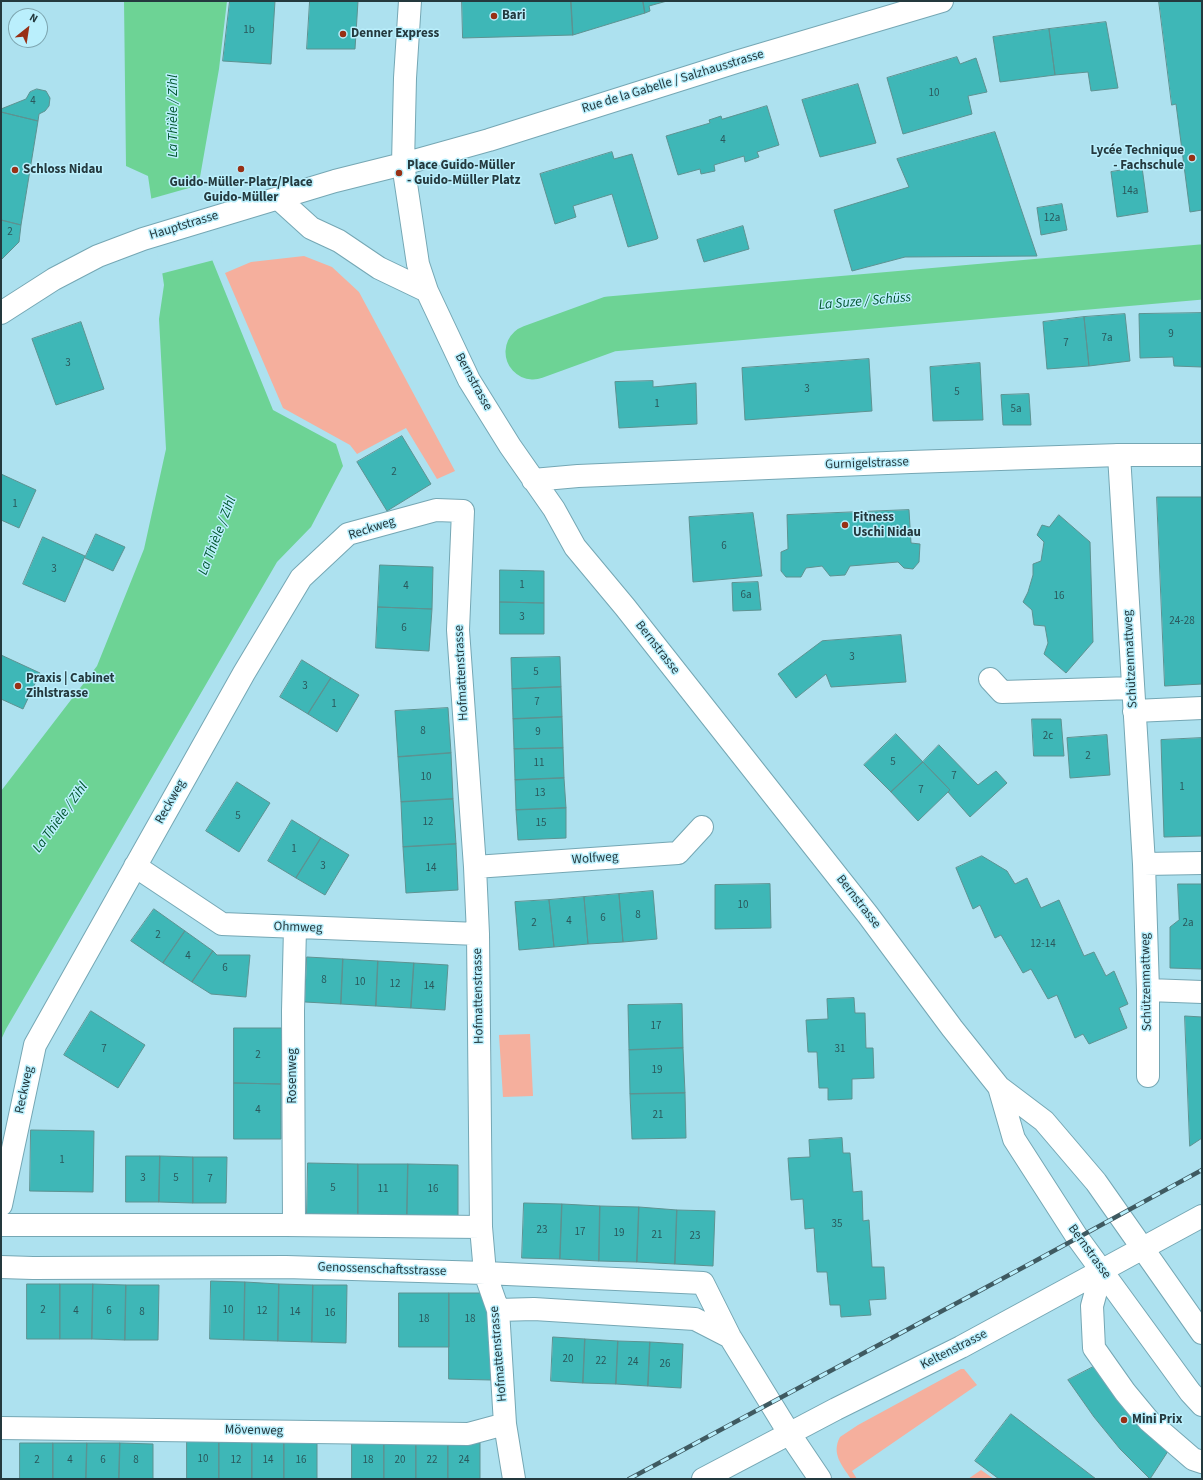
<!DOCTYPE html>
<meta charset="utf-8">
<style>
body{margin:0}
#map{position:relative;width:1203px;height:1480px;overflow:hidden;background:#ade1ef;font-family:"Source Sans 3",sans-serif}
canvas{display:block}
.frame{position:absolute;inset:0;border:2px solid #24393e;pointer-events:none}
.north{position:absolute;left:8px;top:8px;width:40px;height:40px;box-sizing:border-box;background:#baeffc;border:1px solid #7ea6b0;border-radius:50%;rotate:30deg;font-size:11px;font-weight:700;line-height:16px;text-align:center;color:#24393e}
.north::after{content:'';display:block;margin:auto;width:14px;height:18px;background:#983015;clip-path:polygon(50% 0,100% 100%,50% 72%,0 100%)}
</style>
<div id="map">
<canvas width="1203" height="1480"></canvas>
<div class="frame"></div>
<div class="north">N</div>
</div>
<script>
const context = document.querySelector('canvas').getContext('2d');
context.lineJoin = 'round';
function paint(path, color) {
  context.fillStyle = color;
  context.fill(path, 'evenodd');
}
function trace(path, color, width, dash) {
  context.strokeStyle = color;
  context.lineWidth = width;
  context.lineCap = dash ? 'butt' : 'round';
  context.setLineDash(dash || []);
  context.stroke(path);
}
function write(font, color, halo, rows, align = 'center') {
  context.font = font + ' "Source Sans 3",sans-serif';
  context.lineWidth = 3;
  context.setLineDash([]);
  context.textBaseline = 'middle';
  context.strokeStyle = halo;
  context.fillStyle = color;
  for (const [text, x, y, turn = 0] of rows) {
    context.save();
    context.translate(x, y);
    context.rotate((+turn || 0) * Math.PI / 180);
    context.textAlign = isNaN(turn) ? turn : align;
    if (halo) context.strokeText(text, 0, 0);
    context.fillText(text, 0, 0);
    context.restore();
  }
}
const green = new Path2D(`
 M304,256L332,267L359,292L455,471L437,479L406,428L357,454L350,445L283,408L225,273L251,262Z
 M530,1034L533,1096L503,1097L499,1035Z
 M961,1369H964L977,1385L852,1471L857,1479H851C842,1465 831,1454 840,1437L858,1425Z
 M981,1470L994,1479H968Z`);
const water = new Path2D(`
 M124,1H227L219,69L200,177L211,257L273,410L336,444L343,466L311,527L277,562L6,1029L1,1040V791L97,666L144,549L166,449L159,319L164,285L148,176L126,166Z`);
const pier = new Path2D(`
 M203,184L214,260L160,274L150,199Z`);
const river = new Path2D(`
 M533,352L610,324L1202,272`);
const building = new Path2D(`
 M230,1H275L271,64L223,61Z
 M310,1H358L355,49H307Z
 M462,1H571L573,35L463,38Z
 M571,1H643L645,13L573,35Z
 M643,1H667L649,6L650,11L645,13Z
 M1159,1H1202V210L1190,212L1176,104L1172,105Z
 M1106,22L1118,88L1091,91L1088,72L1055,75L1049,29Z
 M1049,29L1055,75L1000,82L993,37Z
 M957,57L960,64L976,58L987,92L968,96L972,114L903,134L887,78Z
 M858,84L876,143L820,157L802,100Z
 M37,89L46,91L50,98L49,106L45,111L39,114L38,121L1,112V109L26,99L30,92Z
 M767,106L779,145L757,152L759,157L745,162L744,156L714,165L715,171L701,174L700,169L678,175L666,136L710,123L709,120L721,116L722,119Z
 M1,112L38,121L21,225L1,220Z
 M995,132L1037,256L905,257L852,271L834,210L909,187L897,159Z
 M612,152L614,159L632,154L658,238L657,239L628,247L612,194L573,206L576,217L555,224L540,174Z
 M1142,167L1148,212L1117,217L1111,172Z
 M1062,204L1067,230L1041,235L1037,208Z
 M1,220L21,225L19,242L1,260Z
 M743,226L749,249L704,262L697,240Z
 M1202,313V367L1174,366L1173,357L1140,358L1139,314Z
 M1125,314L1130,361L1089,366L1084,317Z
 M1084,317L1089,366L1047,369L1043,322Z
 M81,322L104,389L56,405L32,339Z
 M869,359L872,411L745,420L742,368Z
 M980,363L983,420L933,421L930,367Z
 M653,381V387L696,383L697,424L619,428L615,382Z
 M1029,394L1031,425H1003L1001,395Z
 M402,436L431,484L387,511L357,462Z
 M1,474L36,490L19,528L1,520Z
 M1157,497H1202V684L1165,686Z
 M909,510L911,543L920,544L919,562L913,569L904,568L898,562L850,566L845,575L830,576L822,566L806,568L801,577H786L781,571V552L788,549L787,515Z
 M753,513L762,576L693,582L689,517Z
 M1059,515L1090,542L1093,642L1066,673L1044,654L1048,643L1045,626L1034,625L1032,610L1023,602L1028,592L1033,575V564L1041,561L1044,542L1037,535L1042,525L1049,527Z
 M96,534L125,547L113,571L85,558Z
 M43,537L85,556L65,602L23,584Z
 M380,565L433,567L432,609L378,607Z
 M500,570L544,571V603L500,602Z
 M758,582L761,610L733,611L732,583Z
 M500,602L544,603V634H500Z
 M378,607L432,609L429,651L376,648Z
 M901,635L906,682L831,687L826,674L796,698L778,674L822,641Z
 M1,655L40,673L23,709L1,699Z
 M560,657L561,687L512,689L511,658Z
 M302,660L331,678L308,714L280,697Z
 M331,678L359,695L337,732L308,714Z
 M561,687L562,717L513,719L512,689Z
 M448,708L451,753L398,757L395,711Z
 M562,717L563,748L514,749L513,719Z
 M1032,719H1061L1064,756H1034Z
 M896,734L923,762L891,792L864,765Z
 M1107,735L1110,775L1070,778L1067,738Z
 M1202,738V836L1164,837L1161,740Z
 M939,745L978,785L996,771L1007,783L970,817L948,792L950,790L923,762Z
 M563,748L564,778L515,780L514,749Z
 M451,753L453,799L401,802L398,757Z
 M923,762L950,790L918,821L891,792Z
 M564,778L566,808L516,810L515,780Z
 M237,782L270,803L239,852L206,831Z
 M453,799L456,844L403,847L401,802Z
 M566,808V838L518,840L516,810Z
 M292,820L321,838L296,878L268,861Z
 M321,838L349,855L325,895L296,878Z
 M456,844L458,890L406,893L403,847Z
 M982,856L1007,871L1015,884L1027,878L1041,908L1059,900L1084,956L1094,952L1106,976L1114,971L1128,1004L1119,1008L1127,1028L1089,1044L1083,1034L1075,1038L1057,995L1048,999L1031,969L1023,973L1001,935L995,938L980,905L973,909L956,868Z
 M770,884L771,928L715,929V885Z
 M1178,884H1202V969L1170,968V927L1179,920Z
 M653,891L657,939L623,942L619,894Z
 M619,894L623,942L588,944L584,897Z
 M584,897L588,944L554,947L549,900Z
 M549,900L554,947L519,950L515,902Z
 M154,909L185,931L163,963L131,941Z
 M185,931L213,951L192,982L163,963Z
 M213,951L217,955H250L246,997L211,994L192,982Z
 M307,957L343,959L341,1004L305,1002Z
 M343,959L378,961L376,1006L341,1004Z
 M378,961L414,963L411,1008L376,1006Z
 M414,963L448,965L445,1010L411,1008Z
 M854,998L855,1013H865L866,1048H873L874,1078L852,1079V1099L828,1100V1088H819L817,1052H808L806,1020L828,1019L827,999Z
 M682,1004L683,1048L629,1050L628,1005Z
 M91,1011L145,1045L118,1088L64,1055Z
 M1185,1016L1202,1017V1138L1190,1146Z
 M234,1028H282L281,1084L234,1083Z
 M683,1048L685,1093L630,1094L629,1050Z
 M234,1083L281,1084V1139H234Z
 M685,1093L686,1138L632,1139L630,1094Z
 M31,1130L94,1131L93,1192L30,1191Z
 M842,1138L843,1153H850L853,1192L862,1191L863,1221L869,1220L872,1267H884L886,1299L869,1300L871,1315L841,1317L840,1305H830L827,1272H817L814,1228L805,1229L803,1199L791,1200L788,1158L810,1157L809,1140Z
 M126,1156H160L159,1202H126Z
 M160,1156L193,1157V1203L159,1202Z
 M193,1157H227L226,1203H193Z
 M308,1163L358,1164V1215L307,1214Z
 M358,1164H408L407,1215H358Z
 M408,1164L458,1165V1216L407,1215Z
 M524,1203L562,1204L560,1259L522,1258Z
 M562,1204L600,1206L599,1261L560,1259Z
 M600,1206L639,1207L637,1262L599,1261Z
 M639,1207L677,1210L675,1264L637,1262Z
 M677,1210L715,1211L713,1266L675,1264Z
 M211,1281L245,1282L244,1340L210,1339Z
 M245,1282L279,1284L278,1341L244,1340Z
 M27,1284H60V1339H27Z
 M60,1284H93L92,1339H60Z
 M93,1284L126,1285L125,1340L92,1339Z
 M279,1284L313,1285L312,1342L278,1341Z
 M126,1285H159L158,1340H125Z
 M313,1285H347L346,1343L312,1342Z
 M399,1293H449V1347H399Z
 M449,1293H491V1380L449,1379Z
 M553,1337L585,1339L583,1383L551,1381Z
 M585,1339L618,1341L616,1384L583,1383Z
 M618,1341L650,1342L648,1386L616,1384Z
 M650,1342L683,1344L681,1388L648,1386Z
 M1099,1364L1172,1445L1150,1479L1120,1449L1094,1417L1068,1380Z
 M1011,1414L1066,1456L1096,1479H999L975,1461Z
 M187,1441L219,1442V1479H187Z
 M219,1442H252V1479H219Z
 M252,1442H284V1479H252Z
 M284,1442H317V1479H284Z
 M20,1443H53V1479H20Z
 M53,1443H87L86,1479H53Z
 M87,1443H120L119,1479H86Z
 M120,1443L153,1444V1479H119Z
 M352,1443H384V1479H352Z
 M384,1443H416V1479H384Z
 M416,1443H448V1479H416Z
 M448,1443H480V1479H448Z`);
const minor = new Path2D(`
 M1119,455L1144,864L1148,990V1076
 M990,679L1002,692L1133,688
 M1134,711L1202,708
 M1144,864L1202,863
 M135,866L222,924L478,934
 M475,867L678,853L702,827
 M1148,990L1202,992
 M1,1205L35,1045L244,673L301,578L348,534L436,510L463,511L458,630L475,867L478,934L481,1227L485,1273L498,1310L505,1424L514,1479
 M1,1225H286L481,1227
 M294,1225L293,1011L295,928
 M1,1267L33,1268L286,1267L485,1273L703,1283L730,1337L789,1433L820,1479
 M1102,1269L1092,1306L1094,1348L1125,1392L1149,1421L1193,1459L1202,1462
 M498,1310L534,1309L695,1319L730,1337
 M1,1428L468,1434L505,1424
 M703,1479L836,1409L961,1347L1202,1216`);
const major = new Path2D(`
 M410,1L405,78L403,164L418,264L427,291L469,380L510,446L554,509L575,547L625,607L868,915L952,1028L999,1087L1044,1121L1096,1182L1202,1333
 M279,199L311,228L339,241L379,268L427,291
 M1,313L54,279L98,256L143,239L335,181L403,164L489,140L736,62L942,1
 M533,480L578,476L911,462L1119,455H1202
 M999,1087L1014,1139L1077,1237L1190,1392L1202,1405`);
const rail = new Path2D(`
 M629,1479L1037,1260L1202,1170`);
const markers = [
 [494,16,4,"#983015"],
 [343,34,4,"#983015"],
 [1192,158,4,"#983015"],
 [241,169,4,"#983015"],
 [15,170,4,"#983015"],
 [399,173,4,"#983015"],
 [845,525,4,"#983015"],
 [18,686,4,"#983015"],
 [1124,1420,4,"#983015"]
];
const numberNames = [
 ["1b",249,31],
 ["10",934,94],
 ["4",33,102],
 ["4",723,141],
 ["14a",1130,192],
 ["12a",1052,219],
 ["2",10,233],
 ["9",1171,335],
 ["7a",1107,339],
 ["7",1066,344],
 ["3",68,364],
 ["3",807,390],
 ["5",957,393],
 ["1",657,405],
 ["5a",1016,410],
 ["2",394,473],
 ["1",15,505],
 ["6",724,547],
 ["3",54,570],
 ["1",522,586],
 ["4",406,587],
 ["6a",746,596],
 ["16",1059,597],
 ["3",522,618],
 ["24-28",1182,622],
 ["6",404,629],
 ["3",852,658],
 ["5",536,673],
 ["3",305,687],
 ["7",537,703],
 ["1",334,705],
 ["8",423,732],
 ["9",538,733],
 ["2c",1048,737],
 ["2",1088,757],
 ["5",893,763],
 ["11",539,764],
 ["7",954,777],
 ["10",426,778],
 ["1",1182,788],
 ["7",921,791],
 ["13",540,794],
 ["5",238,817],
 ["12",428,823],
 ["15",541,824],
 ["1",294,850],
 ["3",323,867],
 ["14",431,869],
 ["10",743,906],
 ["8",638,916],
 ["6",603,919],
 ["4",569,922],
 ["2",534,924],
 ["2a",1188,924],
 ["2",158,936],
 ["12-14",1043,945],
 ["4",188,957],
 ["6",225,969],
 ["8",324,981],
 ["10",360,983],
 ["12",395,985],
 ["14",429,987],
 ["17",656,1027],
 ["7",104,1050],
 ["31",840,1050],
 ["2",258,1056],
 ["19",657,1071],
 ["4",258,1111],
 ["21",658,1116],
 ["1",62,1161],
 ["3",143,1179],
 ["5",176,1179],
 ["7",210,1180],
 ["5",333,1189],
 ["11",383,1190],
 ["16",433,1190],
 ["35",837,1225],
 ["23",542,1231],
 ["17",580,1233],
 ["19",619,1234],
 ["21",657,1236],
 ["23",695,1237],
 ["2",43,1311],
 ["10",228,1311],
 ["4",76,1312],
 ["6",109,1312],
 ["12",262,1312],
 ["8",142,1313],
 ["14",295,1313],
 ["16",330,1314],
 ["18",424,1320],
 ["18",470,1320],
 ["20",568,1360],
 ["22",601,1362],
 ["24",633,1363],
 ["26",665,1365],
 ["10",203,1460],
 ["2",37,1461],
 ["4",70,1461],
 ["6",103,1461],
 ["8",136,1461],
 ["12",236,1461],
 ["14",268,1461],
 ["16",301,1461],
 ["18",368,1461],
 ["20",400,1461],
 ["22",432,1461],
 ["24",464,1461]
];
const poiNames = [
 ["Bari",502,16],
 ["Denner Express",351,34],
 ["Lycée Technique",1184,151,"right"],
 ["- Fachschule",1184,166,"right"],
 ["Place Guido-Müller",407,166],
 ["- Guido-Müller Platz",407,181],
 ["Schloss Nidau",23,170],
 ["Guido-Müller-Platz/Place",241,183,"center"],
 ["Guido-Müller",241,198,"center"],
 ["Fitness",853,518],
 ["Uschi Nidau",853,533],
 ["Praxis | Cabinet",26,679],
 ["Zihlstrasse",26,694],
 ["Mini Prix",1132,1420]
];
const streetNames = [
 ["Rue de la Gabelle / Salzhausstrasse",673,82,-17],
 ["Hauptstrasse",184,226,-17],
 ["Bernstrasse",473,382,61],
 ["Gurnigelstrasse",867,464,-2],
 ["Reckweg",372,529,-18],
 ["Bernstrasse",657,648,52],
 ["Schützenmattweg",1131,659,-93],
 ["Hofmattenstrasse",462,673,-93],
 ["Reckweg",171,802,-61],
 ["Wolfweg",595,859,-4],
 ["Bernstrasse",858,902,52],
 ["Ohmweg",298,928,2],
 ["Schützenmattweg",1147,982,-91],
 ["Hofmattenstrasse",479,996,-91],
 ["Rosenweg",293,1076,-90],
 ["Reckweg",25,1090,-78],
 ["Bernstrasse",1089,1252,54],
 ["Genossenschaftsstrasse",382,1270,2],
 ["Keltenstrasse",954,1350,-27],
 ["Hofmattenstrasse",499,1354,-95],
 ["Mövenweg",254,1431,1]
];
const waterNames = [
 ["La Thièle / Zihl",174,116,-90],
 ["La Suze / Schüss",865,302,-5],
 ["La Thièle / Zihl",218,536,-69],
 ["La Thièle / Zihl",61,818,-54]
];
paint(green, '#f5af9d');
paint(water, '#6dd395');
paint(pier, '#ade1ef');
trace(river, '#6dd395', 55);
paint(building, '#3eb7b7');
trace(building, '#5d9291', 1);
trace(minor, '#75a7b4', 24);
trace(major, '#75a7b4', 24);
trace(minor, '#fff', 22);
trace(major, '#fff', 22);
trace(rail, '#3f5a61', 4.5);
trace(rail, '#baeffc', 3, [9]);
for (const [x, y, r, color] of markers) {
  const dot = new Path2D();
  dot.arc(x, y, r, 0, 2 * Math.PI);
  context.fillStyle = color;
  context.fill(dot);
  trace(dot, '#baeffc', 1.5);
}
write('11px', '#2a585c', null, numberNames);
write('bold 13px', '#24393e', '#baeffc', poiNames, 'left');
write('13px', '#24393e', '#baeffc', streetNames);
write('italic 14px', '#01552e', '#baeffc', waterNames);
</script>
